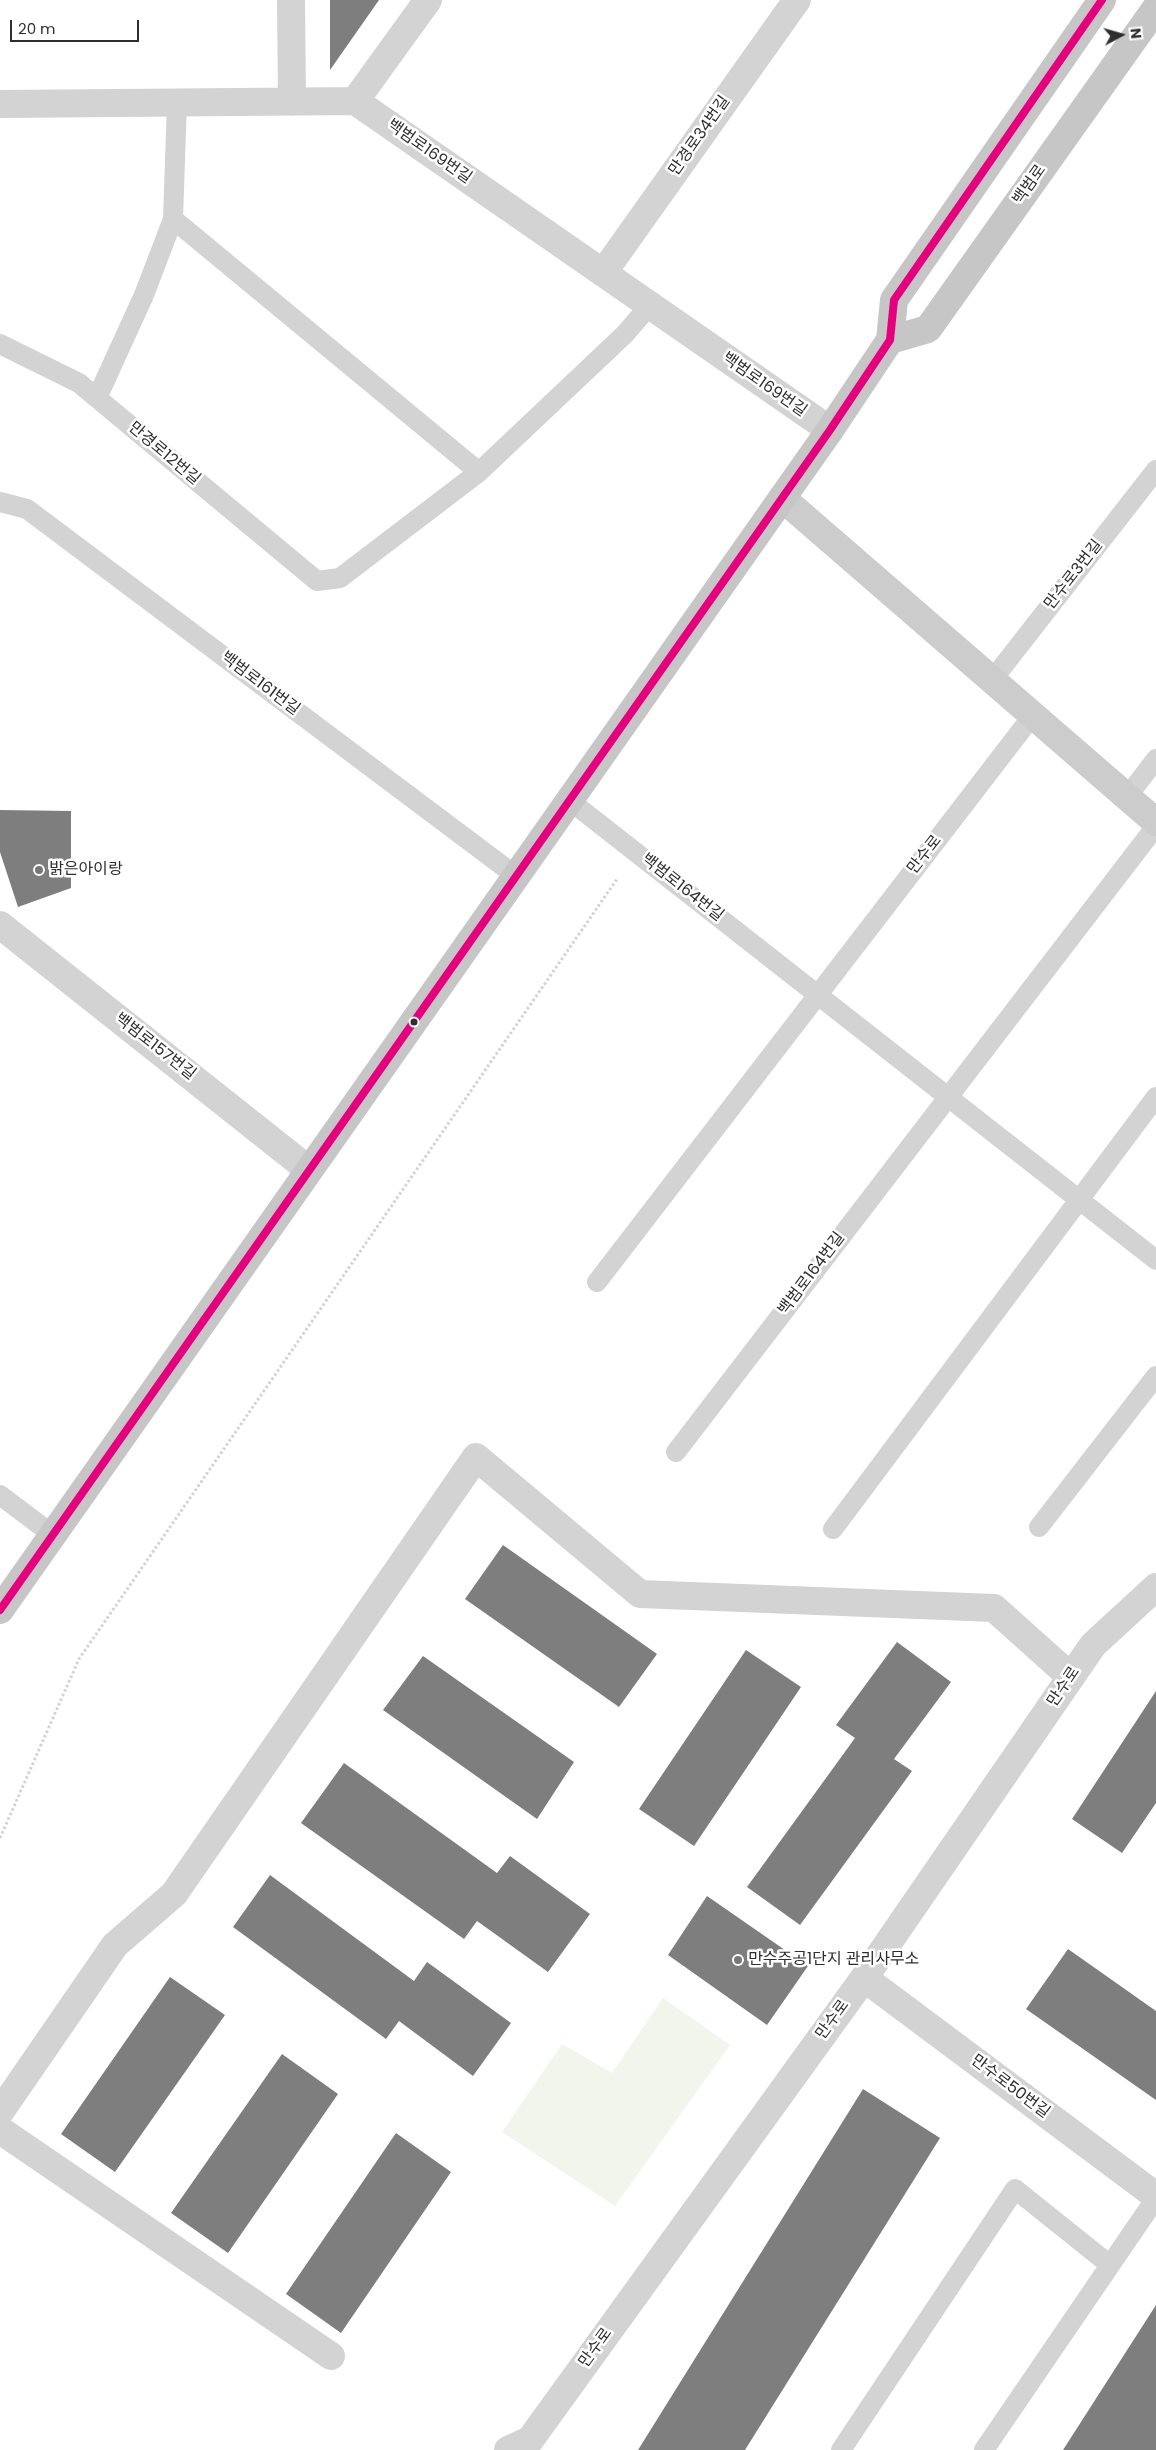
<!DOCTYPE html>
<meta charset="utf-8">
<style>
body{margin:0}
#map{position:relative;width:1156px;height:2450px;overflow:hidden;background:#fff;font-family:Poppins,sans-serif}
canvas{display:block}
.north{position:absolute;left:1096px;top:10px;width:50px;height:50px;-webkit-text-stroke:4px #fff;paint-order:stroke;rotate:84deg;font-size:14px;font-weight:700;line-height:20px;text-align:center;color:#2e2e2e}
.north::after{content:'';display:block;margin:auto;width:18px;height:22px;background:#2e2e2e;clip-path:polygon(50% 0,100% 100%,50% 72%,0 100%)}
.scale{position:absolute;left:10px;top:20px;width:129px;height:22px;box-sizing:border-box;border:2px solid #2e2e2e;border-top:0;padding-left:6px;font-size:15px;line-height:18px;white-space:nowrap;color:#2e2e2e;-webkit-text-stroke:4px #fff;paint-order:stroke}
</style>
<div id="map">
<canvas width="1156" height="2450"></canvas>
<div class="north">N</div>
<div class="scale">20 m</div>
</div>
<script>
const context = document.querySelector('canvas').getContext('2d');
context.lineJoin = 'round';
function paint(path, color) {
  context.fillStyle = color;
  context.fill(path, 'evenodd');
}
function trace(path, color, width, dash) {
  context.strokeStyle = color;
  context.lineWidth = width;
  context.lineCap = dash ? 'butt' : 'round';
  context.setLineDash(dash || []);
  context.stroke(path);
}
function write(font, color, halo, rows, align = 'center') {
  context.font = font + ' Poppins,"Noto Sans KR",sans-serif';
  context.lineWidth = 5;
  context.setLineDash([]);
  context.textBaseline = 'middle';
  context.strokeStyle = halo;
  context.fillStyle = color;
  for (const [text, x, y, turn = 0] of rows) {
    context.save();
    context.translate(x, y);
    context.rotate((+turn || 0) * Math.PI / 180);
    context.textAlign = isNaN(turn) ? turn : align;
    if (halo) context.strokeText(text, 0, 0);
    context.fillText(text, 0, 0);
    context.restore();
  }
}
const green = new Path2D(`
 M663,1998L730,2045L615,2206L502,2132L562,2044L612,2073Z`);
const building = new Path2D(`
 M330,0H379L330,70Z
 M0,810L71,811V888L18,907L0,852Z
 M503,1545L657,1654L619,1707L465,1599Z
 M897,1642L951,1682L894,1759L912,1771L800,1925L747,1887L855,1738L836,1725Z
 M746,1650L801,1687L694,1846L639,1809Z
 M423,1656L574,1762L537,1819L383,1710Z
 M1156,1691V1803L1122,1853L1072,1819Z
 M344,1763L497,1873L510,1856L590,1914L548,1972L477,1921L464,1939L301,1823Z
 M270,1875L414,1981L427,1962L511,2023L473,2076L399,2021L386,2039L233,1927Z
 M707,1896L808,1966L767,2025L668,1955Z
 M1068,1949L1156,2011V2100L1026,2009Z
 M170,1977L225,2015L115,2172L61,2134Z
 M282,2054L338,2094L228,2253L171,2213Z
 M863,2089L940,2138L745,2450H638Z
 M396,2133L451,2172L341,2333L286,2294Z
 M1156,2305V2450H1063Z`);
const path = new Path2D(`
 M0,1838L79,1659L617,879`);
const lane = new Path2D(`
 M177,102L173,219L479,472
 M0,344L79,383L317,581L340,578L479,472L625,334L650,305
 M97,398L144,295L173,219
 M0,502L27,509L516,876
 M993,679L1156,470
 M1127,797L1156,759
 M569,800L1156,1260
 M597,1282L1033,715
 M676,1452L1156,826
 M0,1495L53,1535
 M1039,1527L1156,1376
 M833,1529L1156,1097
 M841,2450L1015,2189L1110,2265
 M984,2450L1156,2198`);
const street = new Path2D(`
 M291,0L292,102
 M355,101L428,0
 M0,104L355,101L830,430
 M603,273L797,0
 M0,925L309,1170
 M864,1978L1156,2196
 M0,2112L115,1945L174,1894L476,1457L640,1594L994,1608L1071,1677
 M0,2130L331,2356
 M508,2450L530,2440L864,1978L1093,1645L1156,1587`);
const secondary = new Path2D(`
 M782,498L1156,822`);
const primary = new Path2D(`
 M890,340L928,329L1156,8
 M0,1610L830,430L890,340L894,300L1102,0`);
const bus1 = new Path2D(`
 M0,1610L830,430L890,340L894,300L1102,0`);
const markers = [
 [39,870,5,"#777"],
 [414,1022,4.5,"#2e2e2e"],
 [738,1960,5,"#777"]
];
const streetNames = [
 ["만경로34번길",700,136,-55],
 ["백범로169번길",429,152,35],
 ["백범로",1030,185,-55],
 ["백범로169번길",764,385,35],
 ["만경로12번길",164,454,40],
 ["만수로3번길",1074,575,-52],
 ["백범로161번길",260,684,37],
 ["만수로",925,855,-52],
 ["백범로164번길",682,888,38],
 ["백범로157번길",155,1047,38],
 ["백범로164번길",812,1274,-53],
 ["만수로",1064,1687,-56],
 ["만수로",833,2020,-54],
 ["만수로50번길",1010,2087,37],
 ["만수로",596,2348,-54]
];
const poiNames = [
 ["밝은아이랑",49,870],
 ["만수주공1단지 관리사무소",748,1960]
];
paint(green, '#f1f5eb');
paint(building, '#7e7e7e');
trace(path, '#d3d3d3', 3, [2.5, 2.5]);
trace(lane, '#d3d3d3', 20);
trace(street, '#d3d3d3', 28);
trace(secondary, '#ccc', 28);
trace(primary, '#c6c6c6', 28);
trace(bus1, '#e5007d', 8);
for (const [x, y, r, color] of markers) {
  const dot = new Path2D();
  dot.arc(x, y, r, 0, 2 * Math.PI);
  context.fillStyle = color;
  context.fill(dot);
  trace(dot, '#fff', 2);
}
write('16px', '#2e2e2e', '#fff', streetNames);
write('16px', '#2e2e2e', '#fff', poiNames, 'left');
</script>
